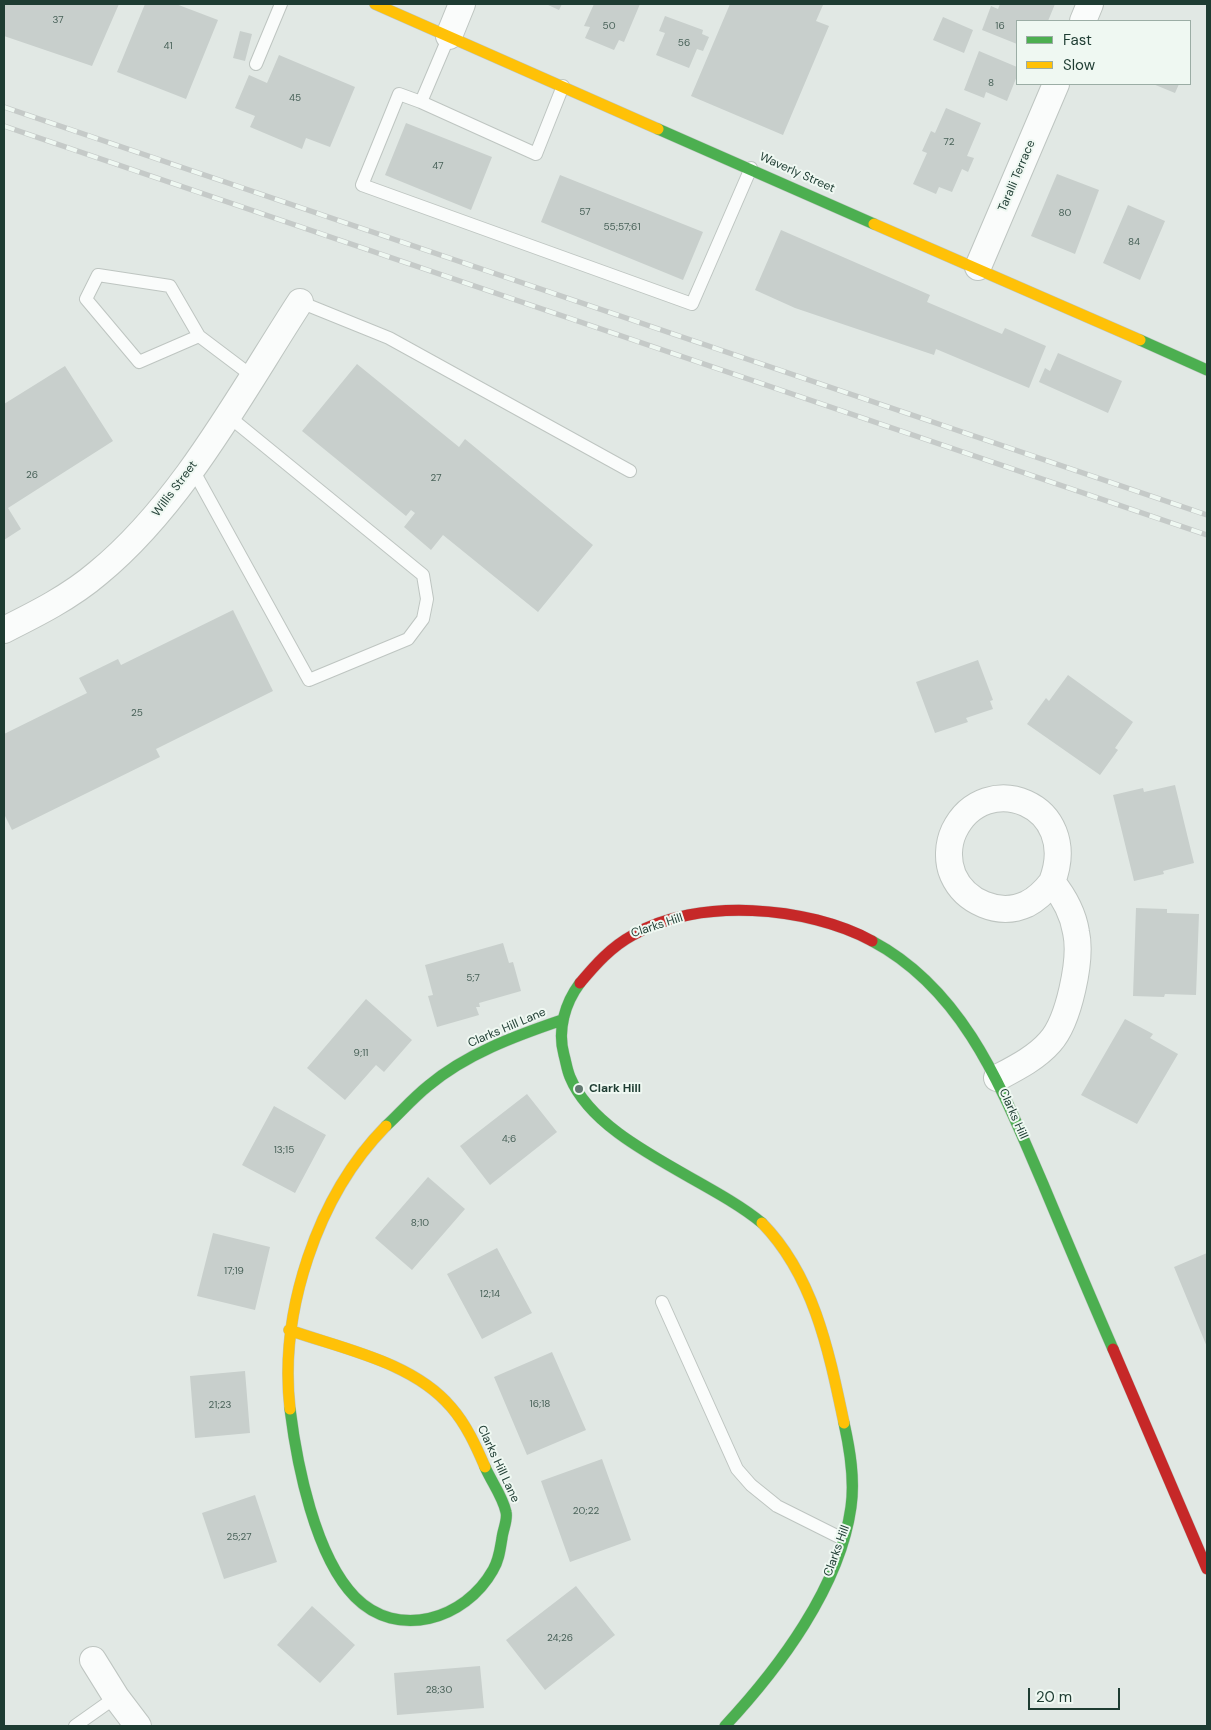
<!DOCTYPE html>
<style>
body{margin:0}
#map{position:relative;width:1211px;height:1730px;overflow:hidden;background:#e1e8e4;font-family:"DM Sans",sans-serif}
canvas{display:block}
.frame{position:absolute;inset:0;border:5px solid #1e3c32;pointer-events:none}
.legend{position:absolute;left:1016px;top:20px;width:175px;height:65px;box-sizing:border-box;background:#eff8f2;border:1px solid #9bada5;margin:0;padding:6px 9px;list-style:none;font-size:15px;color:#1e3c32}
.legend li{display:flex;align-items:center;gap:10px;height:25px}
.legend b{width:25px;border:1px solid #9bada5}
.scale{position:absolute;left:1028px;top:1688px;width:92px;height:22px;box-sizing:border-box;border:2px solid #1e3c32;border-top:0;padding-left:6px;font-size:15px;line-height:18px;white-space:nowrap;color:#1e3c32;-webkit-text-stroke:4px #eff8f2;paint-order:stroke}
</style>
<div id="map">
<canvas width="1211" height="1730"></canvas>
<div class="frame"></div>
<ul class="legend">
<li><b style="height:6px;background:#4caf50"></b>Fast</li>
<li><b style="height:6px;background:#ffc107"></b>Slow</li>
</ul>
<div class="scale">20 m</div>
</div>
<script>
const context = document.querySelector('canvas').getContext('2d');
context.lineJoin = 'round';
function paint(path, color) {
  context.fillStyle = color;
  context.fill(path, 'evenodd');
}
function trace(path, color, width, dash) {
  context.strokeStyle = color;
  context.lineWidth = width;
  context.lineCap = dash ? 'butt' : 'round';
  context.setLineDash(dash || []);
  context.stroke(path);
}
function write(font, color, halo, rows, align = 'center') {
  context.font = font + ' "DM Sans",sans-serif';
  context.lineWidth = 4;
  context.setLineDash([]);
  context.textBaseline = 'middle';
  context.strokeStyle = halo;
  context.fillStyle = color;
  for (const [text, x, y, turn = 0] of rows) {
    context.save();
    context.translate(x, y);
    context.rotate((+turn || 0) * Math.PI / 180);
    context.textAlign = isNaN(turn) ? turn : align;
    if (halo) context.strokeText(text, 0, 0);
    context.fillText(text, 0, 0);
    context.restore();
  }
}
const building = new Path2D(`
 M4,4H119L92,66L4,36Z
 M145,4H176L218,20L186,99L117,72Z
 M546,4H562L559,10Z
 M594,4H640L624,42L619,40L614,50L585,38L590,27L584,26Z
 M730,4L823,5L816,21L829,26L783,135L691,96Z
 M1000,4H1055L1048,21H1017V44L982,30L991,6L998,9Z
 M665,16L703,30L702,34L709,37L703,51L697,49L689,68L656,55L665,33L659,31Z
 M943,17L973,30L964,53L933,40Z
 M240,31L252,34L245,61L233,58Z
 M979,51L1017,67V76L1007,101L986,92L984,98L964,90Z
 M279,55L355,87L330,147L306,138L302,149L250,127L255,116L235,108L249,75L267,83Z
 M1153,84H1179L1175,93Z
 M946,108L981,123L967,156L974,158L968,172L962,169L952,192L939,187L936,194L913,184L927,153L922,151L931,131L935,133Z
 M406,123L492,157L471,210L385,175Z
 M1057,174L1099,190L1075,254L1031,236Z
 M560,175L703,232L683,280L541,222Z
 M1128,205L1165,221L1140,280L1103,263Z
 M781,230L930,295L927,302L1002,334L1005,328L1046,346L1029,388L936,349L934,355L795,308L755,290Z
 M1058,353L1122,381L1108,413L1039,382L1045,368L1050,371Z
 M357,364L459,447L465,439L593,545L538,612L443,535L431,550L404,527L415,513L411,510L406,516L302,431Z
 M65,366L113,441L8,508L21,529L4,540V404Z
 M233,610L273,691L156,749L160,757L12,830L4,814V734L87,693L79,678L118,659L121,665Z
 M978,660L993,700L990,701L993,709L966,718L968,722L935,733L916,682Z
 M1068,675L1133,722L1115,748L1118,750L1100,775L1027,724L1046,698L1049,701Z
 M1175,785L1194,863L1163,871L1164,874L1134,881L1113,795L1143,788L1144,792Z
 M1136,908L1167,909V913L1199,914L1196,995L1165,994L1164,997L1133,996Z
 M503,943L509,963L513,962L521,991L479,1003L480,1007H476L479,1015L437,1027L428,996L433,995L425,965Z
 M366,999L412,1040L384,1072L376,1065L345,1100L307,1068Z
 M1125,1019L1153,1034L1150,1038L1178,1054L1137,1124L1081,1095Z
 M527,1094L557,1132L490,1185L460,1146Z
 M274,1106L326,1135L295,1193L242,1165Z
 M428,1177L465,1209L412,1270L375,1238Z
 M213,1233L270,1247L255,1310L197,1296Z
 M497,1248L532,1313L482,1339L447,1274Z
 M1207,1253V1347L1174,1267Z
 M552,1352L586,1430L527,1455L494,1377Z
 M245,1371L250,1433L195,1438L190,1376Z
 M602,1459L631,1540L570,1562L541,1481Z
 M255,1495L277,1562L224,1579L202,1513Z
 M576,1586L615,1635L545,1690L506,1640Z
 M312,1606L355,1645L320,1683L277,1645Z
 M480,1666L484,1708L397,1715L394,1673Z`);
const lane = new Path2D(`
 M449,36L421,102L399,94L362,185L692,304L751,168
 M256,64L281,4
 M421,102L536,154L563,86
 M300,302L389,338L630,471
 M199,336L139,362L86,299L98,275L170,286L199,336L252,376
 M192,468L309,680L408,639L423,619L427,599L423,575L227,415
 M662,1302L737,1469L751,1485L777,1506L843,1539
 M75,1726L116,1697`);
const street = new Path2D(`
 M1083,21L1090,4
 M449,36L462,4
 M978,267L1056,84
 M4,630C36,614 70,597 98,573C182,504 241,393 300,302
 M997,1078C1016,1068 1036,1058 1050,1042C1069,1021 1082,959 1076,932C1073,913 1064,897 1052,882C1082,804 985,767 954,831C948,844 947,861 953,875C965,902 999,917 1027,904C1037,899 1045,891 1052,882
 M93,1660L116,1697L138,1726`);
const fast = new Path2D(`
 M658,129L874,224
 M1140,340L1207,370
 M872,941C966,991 1003,1092 1043,1184C1066,1239 1089,1294 1113,1349
 M580,983C565,1003 557,1030 564,1055C566,1062 567,1070 570,1077C597,1143 708,1178 762,1223
 M386,1126C400,1113 413,1098 428,1086C466,1054 515,1036 562,1020
 M290,1409C297,1465 315,1556 355,1597C397,1640 465,1620 493,1570C499,1560 500,1550 502,1538C503,1529 508,1520 506,1512C503,1497 491,1481 485,1467
 M725,1726C779,1668 840,1587 851,1507C855,1479 850,1450 844,1423`);
const slow = new Path2D(`
 M375,4L658,129
 M874,224L1140,340
 M762,1223C814,1276 829,1352 844,1423
 M289,1330C343,1349 413,1362 451,1407C466,1424 476,1446 485,1467
 M290,1409C279,1312 317,1196 386,1126`);
const jam = new Path2D(`
 M580,983C596,964 611,947 633,935C697,897 808,906 872,941
 M1113,1349L1207,1569`);
const rail = new Path2D(`
 M4,107L1207,515
 M4,126L1207,535`);
const markers = [
 [579,1089,5,"#627870"]
];
const numberNames = [
 ["37",58,20],
 ["50",609,26],
 ["16",1000,26],
 ["56",684,43],
 ["41",168,46],
 ["8",991,83],
 ["45",295,98],
 ["72",949,142],
 ["47",438,166],
 ["57",585,212],
 ["80",1065,213],
 ["55;57;61",622,227],
 ["84",1134,242],
 ["26",32,475],
 ["27",436,478],
 ["25",137,713],
 ["5;7",473,978],
 ["9;11",361,1053],
 ["4;6",509,1139],
 ["13;15",284,1150],
 ["8;10",420,1223],
 ["17;19",234,1271],
 ["12;14",490,1294],
 ["16;18",540,1404],
 ["21;23",220,1405],
 ["20;22",586,1511],
 ["25;27",239,1537],
 ["24;26",560,1638],
 ["28;30",439,1690]
];
const streetNames = [
 ["Waverly Street",797,173,24],
 ["Taralli Terrace",1017,176,-67],
 ["Willis Street",175,489,-53],
 ["Clarks Hill",657,926,-18],
 ["Clarks Hill Lane",507,1028,-23],
 ["Clarks Hill",1013,1114,66],
 ["Clarks Hill Lane",498,1464,65],
 ["Clarks Hill",837,1551,-70]
];
const poiNames = [
 ["Clark Hill",589,1089]
];
paint(building, '#c8cfcc');
trace(lane, '#bec5c1', 14);
trace(street, '#bec5c1', 28);
trace(fast, '#bdc6c1', 12);
trace(slow, '#bdc6c1', 12);
trace(jam, '#bdc6c1', 12);
trace(lane, '#fafcfb', 12);
trace(street, '#fafcfb', 26);
trace(fast, '#4caf50', 11);
trace(slow, '#ffc107', 11);
trace(jam, '#c62828', 11);
trace(rail, '#c5cac8', 5.5);
trace(rail, '#eff8f2', 4, [11]);
for (const [x, y, r, color] of markers) {
  const dot = new Path2D();
  dot.arc(x, y, r, 0, 2 * Math.PI);
  context.fillStyle = color;
  context.fill(dot);
  trace(dot, '#eff8f2', 2);
}
write('10px', '#496259', null, numberNames);
write('12px', '#1e3c32', '#eff8f2', streetNames);
write('bold 12px', '#1e3c32', '#eff8f2', poiNames, 'left');
</script>
